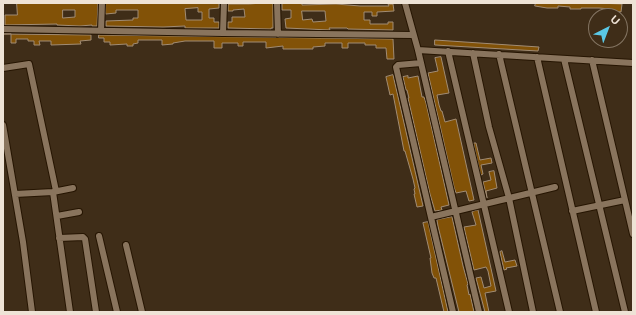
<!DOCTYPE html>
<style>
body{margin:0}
#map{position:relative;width:636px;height:315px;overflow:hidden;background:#3f2d18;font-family:Arial,sans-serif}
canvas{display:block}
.frame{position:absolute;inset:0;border:4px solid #eee3d6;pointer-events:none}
.north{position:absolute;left:588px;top:8px;width:40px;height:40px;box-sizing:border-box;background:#3f2d18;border:1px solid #857664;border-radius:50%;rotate:42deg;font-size:11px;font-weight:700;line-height:16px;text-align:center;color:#eee3d6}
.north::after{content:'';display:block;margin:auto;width:14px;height:18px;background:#5ac8e6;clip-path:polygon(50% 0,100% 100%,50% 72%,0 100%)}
</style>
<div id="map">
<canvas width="636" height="315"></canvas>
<div class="frame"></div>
<div class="north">U</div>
</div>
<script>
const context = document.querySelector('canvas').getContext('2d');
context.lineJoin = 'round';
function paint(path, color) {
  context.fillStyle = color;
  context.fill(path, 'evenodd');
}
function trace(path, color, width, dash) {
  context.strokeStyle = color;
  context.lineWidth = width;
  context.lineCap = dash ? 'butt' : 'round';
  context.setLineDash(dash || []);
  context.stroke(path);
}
const building = new Path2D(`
 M17,3H98L97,26H92V25L80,26L57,25V24L5,25V15H17ZM63,10H75V17L63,18Z
 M106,3H219V8L209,9V18H214V22H219V28H185V26L163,27L106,26V21L133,20V18H138V10H116V13L106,14ZM198,8V12H202V20H186L185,9Z
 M262,3H273V28H271V29L228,28V22H232V17H245L244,9L233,10V11H228V4H249Z
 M296,3H302V5L336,4L360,6H389L388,4H393L394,11L377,12V16H372V12H364V20H370V24H388V22H393V30L348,29L347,28H329L330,30L286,28L285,19L291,18V10H282V4ZM302,11H325L326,21L313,22L312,19L303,20Z
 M536,3H596L622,4L621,12L615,11V13L610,12V9L599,8H581V9H570V7L558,6V8H547L535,6Z
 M3,34L91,35V40L80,41L81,44L51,45V41H39L40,45H34V41H28V39H16V43H11V34Z
 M99,35L393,39L394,59H387L386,48H376V45H365V43H348V48H342V43H325V46L313,47V49H283V46L266,48V42H243V46H238V43H222V48H214V41H185L173,43V44L162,45V40H138V43L133,44V46H127V44L110,45V42H104V38H99Z
 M435,40L539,47L538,51L435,45Z
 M441,57L449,93L437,95L439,105L441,111H442L445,122L456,119L474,200L469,201L466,191L456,193L454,187L428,73L438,71L435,58Z
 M393,75L423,206L417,207L414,194H415L414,189L415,188L413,179L405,151H404L393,94L390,95L386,77Z
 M408,76V78L418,76L422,97H424L426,103L449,205L441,207L442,210L435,211L430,194L408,98H409L407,90H406L403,77Z
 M474,143H476L480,160L491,158L492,163L481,165L483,174L481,175Z
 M494,171L497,188L486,191L487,198L483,182L491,180L489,172Z
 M478,210L496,291L485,293L489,312H485L476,278L481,277L484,288L491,286L488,271L486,267L474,270L464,227L476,225L472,212Z
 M452,217L463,266L468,284L467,285L469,295L470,294L474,312H459L438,226L437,220Z
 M428,222L448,312H444L436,278H434L432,273L430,258H431L423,223Z
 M502,251L505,262L515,260L517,266L506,268L507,269L504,270L500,252Z`);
const minor = new Path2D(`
 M277,3L278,34
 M405,3L418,50L479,312
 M3,29L223,33L413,35
 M101,31L102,3
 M223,33L224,3
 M418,50L633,63
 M448,51L509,312
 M473,53L489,127L509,198L533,312
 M499,54L560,312
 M537,57L596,312
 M564,59L625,312
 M592,60L633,234
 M421,63L398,65L396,67L453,312
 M3,68L29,64L56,191
 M3,125L23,242L32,312
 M53,192L73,188
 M15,194L53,192L70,312
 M572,211L625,200
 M57,216L79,212
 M431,217L555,187
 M99,236L117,312
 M59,238L83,237L85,239L96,312
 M126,245L142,312`);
paint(building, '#825207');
trace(building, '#a18c74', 1);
trace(minor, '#261502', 8);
trace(minor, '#89745d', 6);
</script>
